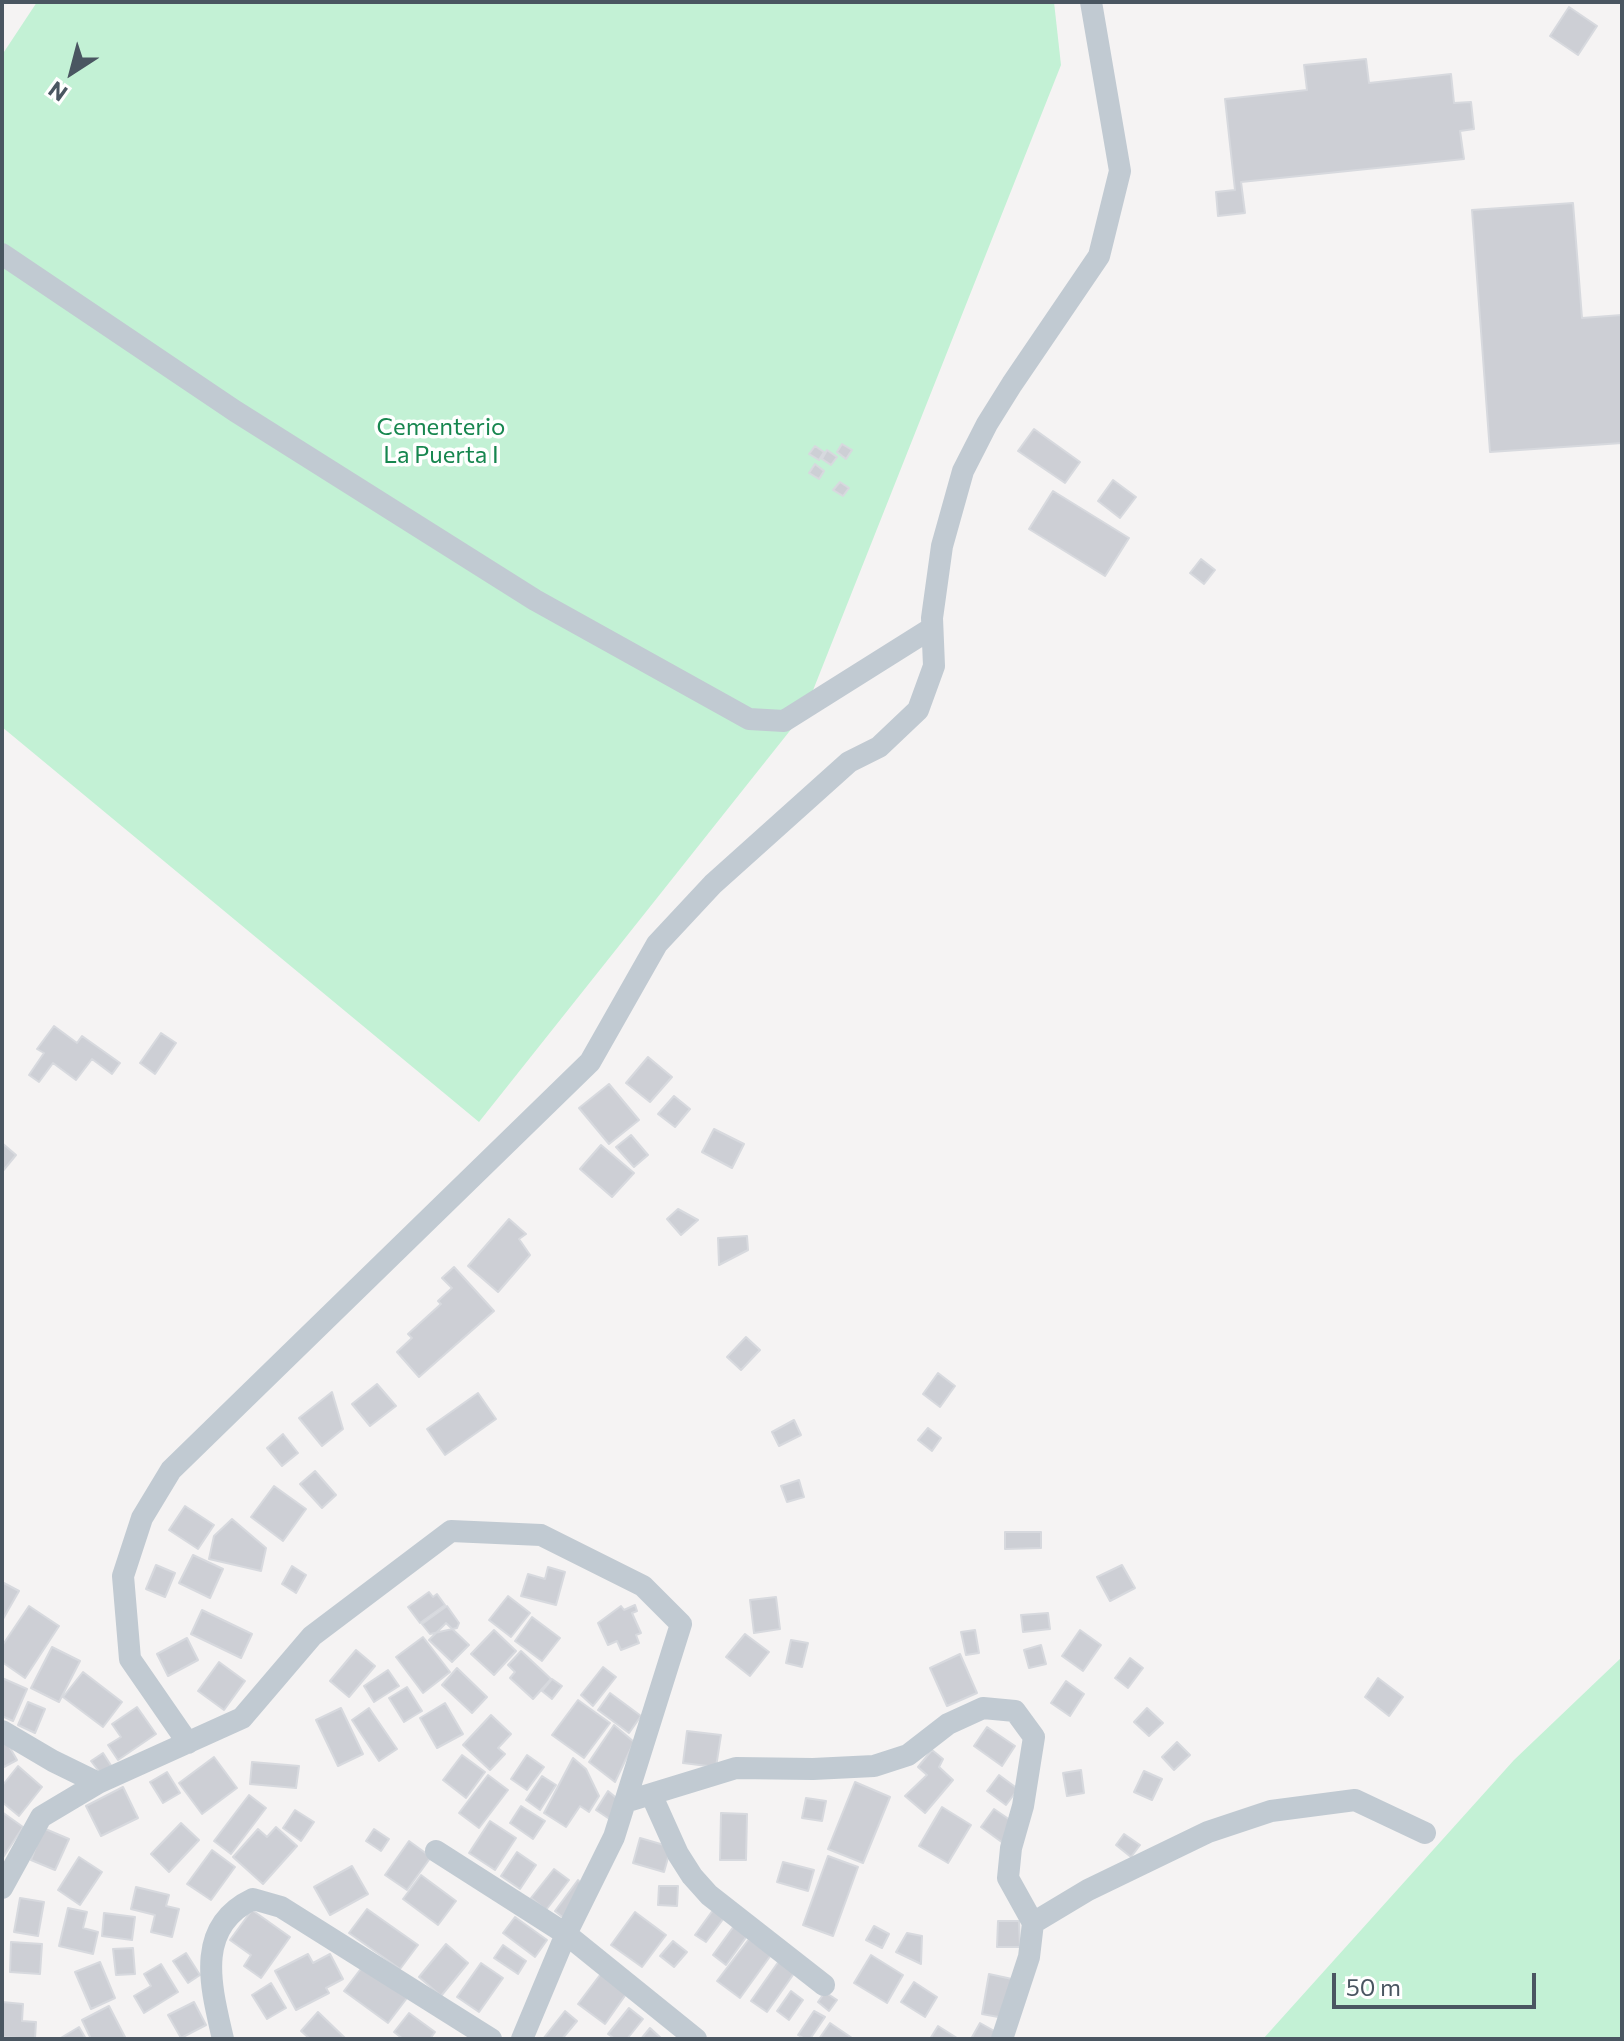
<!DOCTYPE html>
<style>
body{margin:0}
#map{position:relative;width:1624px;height:2041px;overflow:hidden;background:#f5f3f3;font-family:Commissioner,sans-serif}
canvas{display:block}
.frame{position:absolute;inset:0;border:4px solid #4a5661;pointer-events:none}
.north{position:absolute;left:32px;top:32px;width:80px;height:80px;-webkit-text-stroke:6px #fff;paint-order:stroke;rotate:216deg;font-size:22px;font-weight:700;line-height:32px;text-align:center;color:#4a5661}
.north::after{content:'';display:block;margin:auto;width:28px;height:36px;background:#4a5661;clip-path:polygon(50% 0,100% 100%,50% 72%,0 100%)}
.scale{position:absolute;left:1332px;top:1973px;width:204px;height:36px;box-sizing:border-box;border:4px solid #4a5661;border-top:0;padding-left:10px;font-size:24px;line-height:28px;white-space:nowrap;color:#4a5661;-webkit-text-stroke:6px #fff;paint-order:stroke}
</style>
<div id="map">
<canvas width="1624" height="2041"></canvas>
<div class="frame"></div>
<div class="north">N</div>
<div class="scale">50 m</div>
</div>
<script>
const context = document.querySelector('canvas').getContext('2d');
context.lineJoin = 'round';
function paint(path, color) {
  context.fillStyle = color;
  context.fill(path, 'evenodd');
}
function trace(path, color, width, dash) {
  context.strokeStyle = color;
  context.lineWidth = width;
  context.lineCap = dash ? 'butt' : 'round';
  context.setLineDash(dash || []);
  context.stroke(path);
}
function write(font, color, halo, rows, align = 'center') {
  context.font = font + ' Commissioner,sans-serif';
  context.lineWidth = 7;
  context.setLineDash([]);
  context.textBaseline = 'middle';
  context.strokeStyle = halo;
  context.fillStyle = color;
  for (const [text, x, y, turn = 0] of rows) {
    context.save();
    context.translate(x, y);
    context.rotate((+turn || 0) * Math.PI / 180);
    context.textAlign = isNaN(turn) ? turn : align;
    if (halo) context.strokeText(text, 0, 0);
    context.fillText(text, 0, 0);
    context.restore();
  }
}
const green = new Path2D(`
 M37,2H1054L1061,65L804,713L479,1122L2,727V55Z
 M1622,1657V2039H1263L1514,1760Z`);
const building = new Path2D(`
 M1569,7L1597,26L1578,55L1550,36Z
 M1366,59L1369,83L1451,74L1454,103L1471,102L1474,129L1460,131L1464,159L1241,182L1245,213L1218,216L1216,192L1235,190L1225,99L1307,90L1304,65Z
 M1573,203L1582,318L1622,315V443L1490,452L1472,210Z
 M1034,429L1080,462L1065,483L1018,451Z
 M842,444L852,450L846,459L837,452Z
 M815,446L824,452L819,460L809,454Z
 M827,450L837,457L831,465L822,459Z
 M815,464L824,471L819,479L809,473Z
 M1113,480L1136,497L1120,518L1098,501Z
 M840,482L849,488L843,496L833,490Z
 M1053,491L1129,538L1105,576L1029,529Z
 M1201,559L1215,570L1204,584L1190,573Z
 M54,1026L77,1043L82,1036L120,1063L112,1074L92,1059L76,1080L53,1063L39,1082L29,1075L44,1053L37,1049Z
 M161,1033L176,1043L155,1074L140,1063Z
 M648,1057L672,1077L650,1102L626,1083Z
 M609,1084L639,1120L609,1144L579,1108Z
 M674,1096L690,1109L675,1127L658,1114Z
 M714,1129L744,1144L732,1168L702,1152Z
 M631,1135L648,1155L634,1167L616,1147Z
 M2,1143L16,1155L2,1172Z
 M601,1145L634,1173L612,1197L580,1169Z
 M678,1209L698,1220L681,1235L667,1219Z
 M509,1219L526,1234L519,1239L530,1255L498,1292L468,1266Z
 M747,1236L748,1250L719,1265L718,1238Z
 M454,1267L494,1311L419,1377L397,1352L412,1338L408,1334L441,1304L438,1301L452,1288L442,1278Z
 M746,1337L760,1350L741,1370L727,1357Z
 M938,1373L955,1386L940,1407L923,1394Z
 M377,1384L396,1406L370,1426L352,1404Z
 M332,1392L343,1429L322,1446L299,1418Z
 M478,1393L496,1419L445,1455L427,1429Z
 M794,1420L801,1435L779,1446L772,1432Z
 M928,1428L941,1438L932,1451L918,1440Z
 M283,1434L298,1453L282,1466L267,1448Z
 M315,1471L336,1495L322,1508L300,1484Z
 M799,1480L804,1497L787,1502L781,1486Z
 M274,1486L306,1509L283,1541L251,1517Z
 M185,1506L214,1525L198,1549L169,1530Z
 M232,1519L266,1548L261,1571L209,1559L214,1536Z
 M1005,1532H1041V1548L1005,1549Z
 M193,1555L223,1569L210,1598L179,1583Z
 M156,1565L175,1573L165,1597L146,1589Z
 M1122,1565L1135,1588L1110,1601L1097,1577Z
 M292,1566L306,1575L296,1593L282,1584Z
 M548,1567L565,1572L556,1605L521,1596L528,1574L545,1579Z
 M2,1582L19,1591L3,1619H2Z
 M429,1592L433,1597L437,1594L445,1605L420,1623L408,1607Z
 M508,1596L530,1613L511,1637L489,1620Z
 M776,1597L780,1629L754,1633L750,1600Z
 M635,1605L637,1611L632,1613L641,1633L636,1635L639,1643L621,1650L617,1641L608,1645L598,1623L621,1606L624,1610Z
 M29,1606L59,1626L25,1678L2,1662V1646Z
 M447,1606L459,1623L457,1628L430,1634L422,1624Z
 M202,1610L252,1634L241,1658L191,1634Z
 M1048,1613L1050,1629L1023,1632L1021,1615Z
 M532,1617L560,1638L542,1661L515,1641Z
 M446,1623L469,1645L452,1662L429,1640Z
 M494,1630L516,1651L494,1675L471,1654Z
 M975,1630L979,1653L966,1655L961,1632Z
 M1080,1630L1101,1645L1083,1671L1062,1656Z
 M745,1634L769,1652L750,1676L726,1657Z
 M423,1637L450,1672L423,1693L396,1657Z
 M187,1638L198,1660L168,1676L157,1654Z
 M791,1640L808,1643L802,1667L786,1663Z
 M1041,1645L1046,1664L1029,1668L1024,1650Z
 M52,1647L80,1661L59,1702L31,1688Z
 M356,1650L375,1666L349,1697L330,1681Z
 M521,1651L551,1679L533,1699L510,1678L515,1672L508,1665Z
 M960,1654L977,1693L947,1706L930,1668Z
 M1130,1658L1143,1668L1128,1688L1115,1678Z
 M219,1662L245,1681L224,1710L198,1691Z
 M603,1667L616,1677L593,1706L581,1695Z
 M457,1668L487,1697L472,1713L442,1685Z
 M388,1670L399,1686L374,1702L364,1686Z
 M83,1672L122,1702L103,1727L63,1697Z
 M2,1678L27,1689L13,1721L2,1716Z
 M1378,1678L1403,1697L1389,1716L1365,1697Z
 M552,1679L562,1686L552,1699L542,1691Z
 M1066,1681L1084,1694L1070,1716L1051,1703Z
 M407,1687L422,1711L404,1722L389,1698Z
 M610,1693L641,1716L629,1733L598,1710Z
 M578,1700L610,1723L584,1758L552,1735Z
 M28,1702L45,1709L35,1733L18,1725Z
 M445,1703L463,1734L437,1748L420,1718Z
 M137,1707L156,1734L118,1760L108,1745L121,1737L112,1724Z
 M341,1708L363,1754L338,1766L316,1720Z
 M369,1708L397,1749L379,1761L352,1720Z
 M1147,1708L1163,1723L1149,1736L1134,1722Z
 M491,1715L511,1734L498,1748L505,1754L490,1770L463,1745Z
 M614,1725L634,1742L615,1782L589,1762Z
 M987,1727L1015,1746L1002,1766L974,1746Z
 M687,1731L721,1735L716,1767L683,1763Z
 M2,1734L17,1760L2,1768Z
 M1177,1742L1190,1755L1174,1770L1162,1757Z
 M932,1750L943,1759L939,1767L953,1780L925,1813L905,1796L927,1775L918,1767Z
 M103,1753L112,1767L101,1774L91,1761Z
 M462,1755L485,1772L466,1798L443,1780Z
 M527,1755L544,1767L527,1790L511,1779Z
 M214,1757L237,1788L202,1814L179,1783Z
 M573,1758L586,1769L599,1796L589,1812L580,1806L566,1827L544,1813Z
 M252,1762L299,1766L296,1788L250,1784Z
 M18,1766L42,1787L19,1816L2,1802V1786Z
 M1081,1770L1084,1793L1067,1796L1063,1773Z
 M1144,1771L1162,1779L1152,1800L1134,1792Z
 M167,1772L180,1793L163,1803L150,1782Z
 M488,1775L508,1790L479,1828L459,1813Z
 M999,1775L1018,1789L1006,1805L987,1791Z
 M542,1776L556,1785L540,1810L526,1800Z
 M855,1782L890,1797L863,1863L828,1849Z
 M123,1787L138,1818L101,1836L86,1806Z
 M608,1791L620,1801L614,1822L596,1810Z
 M249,1795L266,1808L231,1854L214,1841Z
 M806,1798L826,1801L822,1821L802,1818Z
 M521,1806L545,1821L533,1839L510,1823Z
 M942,1807L971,1825L948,1863L919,1846Z
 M994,1809L1016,1824L1003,1843L981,1827Z
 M295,1810L314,1822L301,1841L283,1828Z
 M2,1812L23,1827L2,1859Z
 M721,1813L747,1814L746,1860H720Z
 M490,1821L516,1838L495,1870L469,1853Z
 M181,1823L199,1840L169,1872L151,1854Z
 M276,1827L297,1846L263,1884L233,1857L258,1829L267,1837Z
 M43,1828L69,1839L55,1870L31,1860Z
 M374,1829L389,1839L381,1851L366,1841Z
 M1124,1834L1140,1845L1131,1857L1116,1845Z
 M640,1838L671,1847L664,1872L633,1863Z
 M409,1841L431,1857L407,1890L385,1875Z
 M212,1850L235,1867L211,1900L187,1884Z
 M517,1852L536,1865L520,1889L501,1876Z
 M828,1856L858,1867L833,1936L803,1925Z
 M79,1857L102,1872L80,1905L58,1890Z
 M783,1862L814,1870L808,1891L777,1882Z
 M352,1866L368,1894L330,1915L314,1887Z
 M554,1869L569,1880L546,1910L531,1898Z
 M421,1875L456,1901L438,1925L403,1899Z
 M578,1880L583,1886L566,1920L555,1911Z
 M659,1886H678L677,1906L658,1905Z
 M136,1887L169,1895L166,1906L179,1909L172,1937L151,1932L155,1915L131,1909Z
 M20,1898L44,1902L38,1936L14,1932Z
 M716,1906L727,1914L706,1942L695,1935Z
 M68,1908L87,1912L83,1928L98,1932L93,1954L59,1946Z
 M367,1909L418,1945L400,1969L349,1933Z
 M252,1910L290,1937L261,1978L244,1966L251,1955L230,1940Z
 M635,1912L666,1935L642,1967L611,1945Z
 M104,1913L135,1917L132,1940L102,1936Z
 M515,1917L547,1940L535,1957L503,1933Z
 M998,1921H1019L1020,1947H997Z
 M734,1926L747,1936L726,1965L713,1955Z
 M874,1926L889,1934L882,1948L866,1940Z
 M907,1933L922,1936L921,1964L896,1952Z
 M749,1939L771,1955L740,1998L717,1981Z
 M673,1941L687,1952L674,1967L660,1956Z
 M11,1942L42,1944L40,1974L10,1972Z
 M446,1944L468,1963L441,1996L419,1977Z
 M503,1945L526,1961L518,1974L494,1958Z
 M133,1948L135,1974L116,1975L113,1949Z
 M186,1953L200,1975L188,1983L173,1961Z
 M308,1954L313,1963L330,1954L343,1979L326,1988L329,1993L296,2010L275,1971Z
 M871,1955L903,1975L887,2003L854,1983Z
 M779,1961L795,1972L767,2012L751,2001Z
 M100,1962L115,1998L91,2009L75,1972Z
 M481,1963L503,1978L479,2012L457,1997Z
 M161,1964L178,1992L144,2013L134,1996L151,1986L144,1974Z
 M363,1966L407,1998L388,2023L344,1991Z
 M603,1971L629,1990L605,2024L578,2004Z
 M989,1974L1012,1979L1004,2018L982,2014Z
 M914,1982L937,1997L925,2017L901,2002Z
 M271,1983L286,2008L267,2019L252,1995Z
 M791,1991L803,2000L789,2020L777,2011Z
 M825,1992L837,2000L829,2011L818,2002Z
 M2,2002L23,2004L22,2021L36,2022L35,2039L2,2037Z
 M194,2002L206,2025L181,2038L168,2015Z
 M109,2006L126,2039H91L82,2020Z
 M629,2008L643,2019L627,2039H615L608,2034Z
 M565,2011L577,2021L562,2039H543Z
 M814,2011L825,2017L810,2039H805L798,2035Z
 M318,2012L346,2039H310L301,2031Z
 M409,2013L435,2032L430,2039H403L394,2032Z
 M830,2023L852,2038L851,2039H819Z
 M980,2023L998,2033L994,2039H971Z
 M938,2026L957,2038V2039H930Z
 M79,2027L86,2039H59Z
 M650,2028L662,2039H641Z`);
const street = new Path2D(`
 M2,254L235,411L535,600L749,719L784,721L932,628
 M2,1731L53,1761L98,1783
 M188,1743L130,1659L123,1576L142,1518L171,1470L590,1062L657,944L713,884L849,762L879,747L918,710L934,666L932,618L942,546L963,471L987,424L1012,384L1099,256L1120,171L1091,2
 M651,1794L678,1854L692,1876L709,1895L824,1985
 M625,1802L736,1768L813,1769L874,1766L908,1755L948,1724L983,1708L1015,1711L1034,1737L1023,1806L1011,1848L1008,1878L1033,1923L1029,1957L1002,2039
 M436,1851L566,1934L696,2039
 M2,1888L41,1817L98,1783L242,1718L312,1636L451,1531L541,1535L643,1586L681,1624L614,1837L566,1934L522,2039
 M1033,1923L1088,1890L1208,1832L1271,1811L1355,1800L1425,1833
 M223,2039C211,1987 194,1927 253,1899L281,1907L491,2039`);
const parkNames = [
 ["Cementerio",441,427],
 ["La Puerta I",441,455]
];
paint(green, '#c3f1d5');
paint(building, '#cdcfd5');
trace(building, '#d7d9de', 2);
trace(street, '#c1cad2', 22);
write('24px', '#17864f', '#fff', parkNames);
</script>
